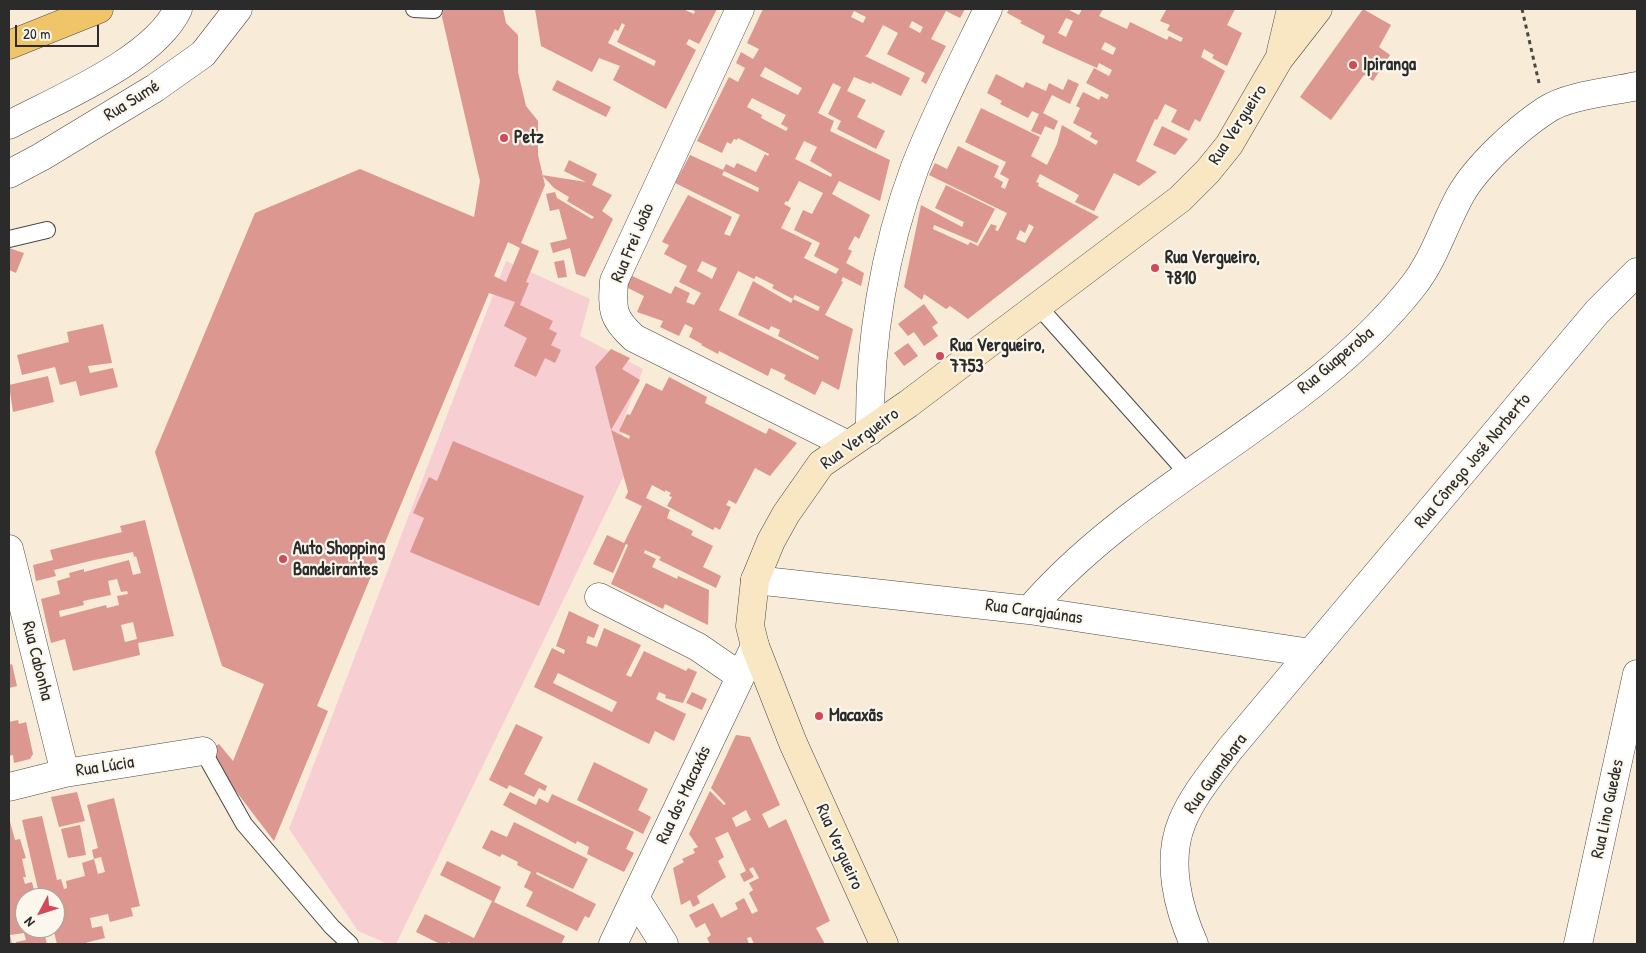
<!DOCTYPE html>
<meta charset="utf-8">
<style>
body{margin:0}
#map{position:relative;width:1646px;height:953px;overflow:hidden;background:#f8ebd7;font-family:"Patrick Hand",sans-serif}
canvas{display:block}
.frame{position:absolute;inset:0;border:10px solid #2b2b2b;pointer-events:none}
.north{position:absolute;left:15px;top:888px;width:50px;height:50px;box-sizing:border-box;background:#fbf7ec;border:1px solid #a8a59f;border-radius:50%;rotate:230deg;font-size:14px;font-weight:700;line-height:20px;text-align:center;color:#2b2b2b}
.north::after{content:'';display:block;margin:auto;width:18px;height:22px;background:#d1495b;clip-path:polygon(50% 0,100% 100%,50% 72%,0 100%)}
.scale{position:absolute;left:15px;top:25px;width:84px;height:22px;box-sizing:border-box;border:2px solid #2b2b2b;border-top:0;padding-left:6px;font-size:15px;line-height:18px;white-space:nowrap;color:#2b2b2b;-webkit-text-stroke:4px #fbf7ec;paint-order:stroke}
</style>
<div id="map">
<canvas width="1646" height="953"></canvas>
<div class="frame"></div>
<div class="north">N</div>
<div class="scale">20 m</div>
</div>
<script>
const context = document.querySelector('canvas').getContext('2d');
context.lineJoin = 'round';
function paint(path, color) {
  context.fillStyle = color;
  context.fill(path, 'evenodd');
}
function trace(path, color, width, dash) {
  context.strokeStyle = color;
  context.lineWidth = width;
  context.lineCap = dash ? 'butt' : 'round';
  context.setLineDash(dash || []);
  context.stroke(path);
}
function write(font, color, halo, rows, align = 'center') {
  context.font = font + ' "Patrick Hand",sans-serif';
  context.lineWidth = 4.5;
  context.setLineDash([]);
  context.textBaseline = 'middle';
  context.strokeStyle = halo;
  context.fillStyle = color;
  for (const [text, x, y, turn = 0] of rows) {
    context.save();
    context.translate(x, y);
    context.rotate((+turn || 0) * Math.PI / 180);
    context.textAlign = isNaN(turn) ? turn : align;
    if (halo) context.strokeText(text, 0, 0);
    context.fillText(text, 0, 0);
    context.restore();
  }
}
const built = new Path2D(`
 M506,261L590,299L580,336L643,369L621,426L628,467L396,944H388L358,931L289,829Z`);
const building = new Path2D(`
 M443,9H503L506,23L518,35V72L526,106L538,121V155L545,185L521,243L539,251L526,282L529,283L520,305L553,321L549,329L557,333L551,345L561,350L555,363L545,358L536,377L514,366L527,338L504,326L515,302L489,293L317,706L328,711L274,841L206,752L219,744L233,761L264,684L222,666L155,452L255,213L360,169L474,217L480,181L442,17ZM508,242L520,248L506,282L494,276Z
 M535,9H683L694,14L695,11L689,9H717L699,44L689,39L686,44L696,50L666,109L613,80L620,66L599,58L592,72L541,46ZM622,23L625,25L617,42L656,61L654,66L608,43L615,29L618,31Z
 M763,9H965L960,18L946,11L931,39L946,46L926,84L921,81L925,73L887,54L898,33L883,25L868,54L865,56L910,78L901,96L872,82L871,84L854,77L847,91L866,100L857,117L885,131L876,149L837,129L841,121L828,114L841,87L833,83L818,113L834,121L830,131L890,160L880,201L839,181L832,194L870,215L859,239L855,236L848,249L852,251L846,263L864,273L861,286L843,277L841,281L843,282L825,315L853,329L839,390L822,381L815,395L784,379L786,375L771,368L768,376L719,351L718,354L701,345L702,344L689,337L693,328L685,324L679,336L660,327L663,321L637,312L644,296L626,287L630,275L671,294L675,286L690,293L686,302L694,305L701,293L679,282L687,266L664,254L669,245L662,242L688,195L732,217L724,234L730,236L740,215L675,183L690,155L723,170L726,164L734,168L737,163L756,172L765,154L768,156L769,154L738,138L737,140L734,139L731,144L727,142L722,153L697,141L729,77L738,82L745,68L736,63L741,52L753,59L759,49L747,43ZM854,11L866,17L863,23L851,17ZM912,21L923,27L920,33L909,27ZM765,67L802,88L798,95L760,76ZM752,98L786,115L781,124L788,128L786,131L761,118L762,115L747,107ZM804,141L817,147L810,161L832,174L831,177L795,159ZM724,171L759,188L758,192L722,175ZM799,181L823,193L812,214L803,210L794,230L820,243L814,256L839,269L836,274L804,258L812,243L781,228L791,208L784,204L786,201L788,202ZM702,261L717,268L712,279L697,271ZM738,271L754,279L756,276L774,285L772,288L793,299L795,295L820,307L818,311L793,299L791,303L753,281L738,315L769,330L771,326L780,330L778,336L819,357L818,360L719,310Z
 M1009,9H1067L1079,15L1082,9H1103L1099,16L1127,29L1130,22L1167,40L1169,36L1181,42L1183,38L1167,30L1170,25L1160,21L1166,10L1163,9H1235L1227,25L1242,33L1227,66L1212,58L1214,55L1204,49L1201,57L1225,71L1200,122L1195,119L1189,131L1171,122L1177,110L1165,104L1157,120L1155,119L1136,161L1157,172L1139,186L1114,173L1094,211L1075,202L1079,195L1040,174L1036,182L1039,183L1038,186L1099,217L968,319L950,306L946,309L924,294L922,300L904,287L921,205L962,227L964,222L935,208L946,185L995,209L977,243L934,225L933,229L968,245L970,242L978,246L991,224L997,226L995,230L998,231L1007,213L929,175L935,163L947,169L958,146L999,166L994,177L1003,182L1001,187L1005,189L1009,179L1000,174L1006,162L965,142L981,108L1040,137L1031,156L1047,165L1057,144L1062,125L1096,145L1098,141L1090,137L1092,133L1073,123L1080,108L1076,106L1083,92L1099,100L1101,96L1107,99L1109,95L1086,83L1094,68L1109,76L1112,70L1099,63L1097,68L1042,43L1045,36L1020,23L1022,21L1007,13ZM1066,18L1073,21L1066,37L1058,33ZM1105,42L1116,48L1113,55L1101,49ZM1029,224L1034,227L1025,243L1016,239L1020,230L1025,233Z
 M1363,9L1391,25L1379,47L1390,55L1373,81L1364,75L1331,120L1300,97Z
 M996,74L1023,88L1026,82L1046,91L1049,83L1063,90L1068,79L1079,84L1070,104L1052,95L1043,113L1058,121L1054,130L1045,126L1041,135L1031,131L1039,114L1032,111L1028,118L1000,104L1002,101L987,93Z
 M557,80L611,107L606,117L552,90Z
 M1162,126L1188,139L1175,155L1153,145Z
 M569,160L597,174L592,185L612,195L602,211L613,219L585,277L576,274L570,248L553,253L550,243L567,239L559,209L550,211L546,194L555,192L557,198L592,219L594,217L567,201L569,197L554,188L542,175L586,182L564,171Z
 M9,248L24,253L16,273L9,270Z
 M564,260L567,277L558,278L554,262Z
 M924,304L938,323L932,327L938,336L924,346L914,332L908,336L898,324Z
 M103,324L112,363L88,366L90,373L113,368L118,387L80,396L76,381L60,385L55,367L22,375L17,355L69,342L67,332Z
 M908,343L918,356L904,366L894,353Z
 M611,349L630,358L622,369L640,380L611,430L595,367Z
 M48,376L54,402L13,412L9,385Z
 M669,377L707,397L705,403L766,434L769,428L797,443L770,476L755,468L736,504L729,500L726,505L731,507L720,530L715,527L713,530L667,506L672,497L669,496L671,493L665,490V492L652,485L646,498L670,510L667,518L693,531L691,535L713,546L703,567L721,576L716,588L659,560L661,557L645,550L644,553L656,559L652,567L677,579L678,576L709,590L708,625L665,604L663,609L611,584L628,545L626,544L613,573L593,564L607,535L624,543L642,506L625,498L628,492L611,430L629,439L630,436L619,431L627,414L630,415L646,383L662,391Z
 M453,441L584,496L539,606L410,552L424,518L413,513L429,477L437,481Z
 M145,520L174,636L138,643L140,655L73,671L65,639L51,643L41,599L60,594L57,581L70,577L69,573L84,569V572L129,560L133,575L141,573L136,556L134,557L133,552L94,560L54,570L56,576L36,581L33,565L53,560L50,550L122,532L120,526ZM117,579L121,592L127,591L128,594L117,596L119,605L107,608L106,605L60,617L59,611L84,605L83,601L111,595L108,581ZM133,622L137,639L125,642L121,625Z
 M569,611L599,625L594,638L588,636L586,643L597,647L604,628L641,645L626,675L631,677L644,651L686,671L688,668L697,672L683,703L665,698L666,695L659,692L656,699L686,714L674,741L655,731L649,744L534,687L552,648L564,654L565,650L556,646ZM558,673L617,702L612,712L553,683Z
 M12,664L17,686L9,688V665Z
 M692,692L707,699L702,710L686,703Z
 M18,720L19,724L26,722L33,754L30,759L14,763L13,755L9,756V722Z
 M516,724L543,737L524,774L547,786L545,791L539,788L534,797L509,785L507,789L489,780Z
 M736,735L750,737L780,805L762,814L769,828L786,819L830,921L816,928L825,944H754L751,937L747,938L749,944H710L707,938L711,935L705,923L696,928L689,915L713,903L721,918L738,909L735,903L744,898L752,914L758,911L749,893L753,890L749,883L759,878L753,867L749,869L754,877L744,882L740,874L746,871L728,832L715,838L724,857L718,861L726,877L697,896L700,903L693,907L690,900L681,905L673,868L684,862L682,859L695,853L693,849L698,847L689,834L710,791L724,805L726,804L711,788ZM746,810L751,820L736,827L732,818Z
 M594,762L648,789L638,810L651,817L643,834L577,800Z
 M77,792L85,821L59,827L51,797Z
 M510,792L536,805L539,798L548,803L552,794L634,832L626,849L634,853L624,872L587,854L589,847L577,841L576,844L503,805Z
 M114,798L140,906L131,908L133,916L110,922L108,914L90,918L92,928L102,926L105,938L81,944H57L53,928H55V898H40L22,820L42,816L57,880L61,879L64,889L67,888L66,881L85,876L82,863L94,859L98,874L105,872L101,857L94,859L92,850L98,848L87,805Z
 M9,818L15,840L20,839L26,858L22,859L26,877H23L25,884L32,882L36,898H25V928H43L47,944H16V942L26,940L24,933L10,935L12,944H9Z
 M514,822L588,859L573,889L537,872L536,874L596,904L589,918L585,916L577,931L526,906L533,892L524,887L531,872L517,865L518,862L502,854L500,857L482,848L491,830L507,837Z
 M80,825L86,855L68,858L61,829Z
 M447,861L501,887L494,902L565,936L561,944H453L448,942L447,944H440L416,932L425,914L474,938L492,901L440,875Z`);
const path = new Path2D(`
 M1522,9L1539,83`);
const lane = new Path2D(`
 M414,9L434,10
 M9,239L47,230
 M1038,306L1188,474
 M203,751L244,824L332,927L350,944`);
const street = new Path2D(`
 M740,9L614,281C612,310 612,318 634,338L848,445
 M9,125C58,99 154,60 178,9
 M9,174L41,157L155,88L203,54L238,9
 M870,431C869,343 884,250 915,167C936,113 963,61 988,9
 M9,549L65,773
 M755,580L1029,610L1311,653
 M599,597L698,647L740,676
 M1029,610C1139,482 1308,419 1413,286C1435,258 1444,224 1461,194C1478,165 1517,129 1546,110C1568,95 1611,92 1637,86
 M9,787L65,773L203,751
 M636,899L664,944
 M613,944L755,646
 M1194,944C1178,908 1166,861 1182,822C1193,795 1213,772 1230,749L1597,312L1637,272
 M1578,944L1637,674`);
const secondary = new Path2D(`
 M1281,51L1291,9
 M884,944L793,743L755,646L750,626L755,580L771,541L786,514L821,464L908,404L1180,199L1208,171L1229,145L1279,59L1318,9`);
const highway = new Path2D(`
 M9,45L99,9`);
const markers = [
 [1353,65,5,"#d1495b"],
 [504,138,5,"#d1495b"],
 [1155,268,5,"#d1495b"],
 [940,356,5,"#d1495b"],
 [283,559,5,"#d1495b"],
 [819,716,5,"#d1495b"]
];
const poiNames = [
 ["Ipiranga",1363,65],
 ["Petz",514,138],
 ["Rua Vergueiro,",1165,258],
 ["7810",1165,279],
 ["Rua Vergueiro,",950,346],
 ["7753",950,367],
 ["Auto Shopping",293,549],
 ["Bandeirantes",293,570],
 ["Macaxãs",829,716]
];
const streetNames = [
 ["Rua Sumé",132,101,-32],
 ["Rua Vergueiro",1238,125,-57],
 ["Rua Frei João",633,243,-67],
 ["Rua Guaperoba",1336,361,-40],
 ["Rua Vergueiro",860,439,-36],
 ["Rua Cônego José Norberto",1473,461,-50],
 ["Rua Carajaúnas",1034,612,8],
 ["Rua Cabonha",37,661,76],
 ["Rua Lúcia",105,767,-9],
 ["Rua Guanabara",1216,774,-54],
 ["Rua dos Macaxás",684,795,-65],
 ["Rua Lino Guedes",1608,809,-78],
 ["Rua Vergueiro",839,847,66]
];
paint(built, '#f7cfd3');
paint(building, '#dc9790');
trace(lane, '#4a4845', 18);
trace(street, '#4a4845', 29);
trace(secondary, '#4a4845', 29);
trace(highway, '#4a4845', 29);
trace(path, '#4a4845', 3, [4, 4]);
trace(lane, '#fff', 16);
trace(street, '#fff', 28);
trace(secondary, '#f9e7c3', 28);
trace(highway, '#f0c469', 28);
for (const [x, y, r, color] of markers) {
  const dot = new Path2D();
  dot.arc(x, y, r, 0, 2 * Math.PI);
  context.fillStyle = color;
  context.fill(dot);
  trace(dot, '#fbf7ec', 2);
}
write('bold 18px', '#2b2b2b', '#fbf7ec', poiNames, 'left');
write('18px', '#2b2b2b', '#fbf7ec', streetNames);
</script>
